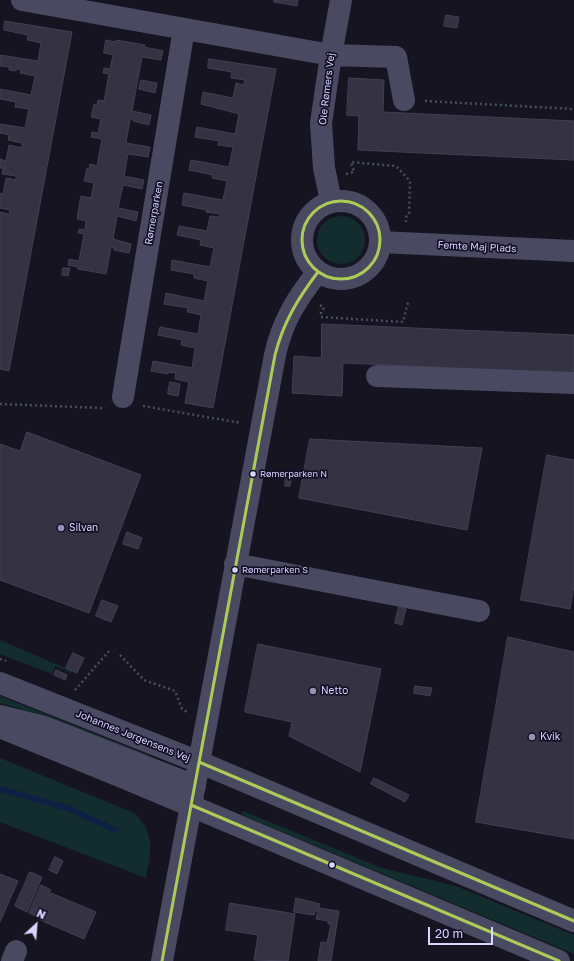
<!DOCTYPE html>
<meta charset="utf-8">
<style>
body{margin:0}
#map{position:relative;width:574px;height:961px;overflow:hidden;background:#161421;font-family:"Golos Text",sans-serif}
canvas{display:block}
.north{position:absolute;left:16px;top:905px;width:40px;height:40px;-webkit-text-stroke:3px #130f26;paint-order:stroke;rotate:26deg;font-size:11px;font-weight:700;line-height:16px;text-align:center;color:#d9d4ff}
.north::after{content:'';display:block;margin:auto;width:14px;height:18px;background:#d9d4ff;clip-path:polygon(50% 0,100% 100%,50% 72%,0 100%)}
.scale{position:absolute;left:428px;top:927px;width:65px;height:18px;box-sizing:border-box;border:2px solid #d9d4ff;border-top:0;padding-left:5px;font-size:12px;line-height:14px;white-space:nowrap;color:#d9d4ff;-webkit-text-stroke:3px #130f26;paint-order:stroke}
</style>
<div id="map">
<canvas width="574" height="961"></canvas>
<div class="north">N</div>
<div class="scale">20 m</div>
</div>
<script>
const context = document.querySelector('canvas').getContext('2d');
context.lineJoin = 'round';
function paint(path, color) {
  context.fillStyle = color;
  context.fill(path, 'evenodd');
}
function trace(path, color, width, dash) {
  context.strokeStyle = color;
  context.lineWidth = width;
  context.lineCap = dash ? 'butt' : 'round';
  context.setLineDash(dash || []);
  context.stroke(path);
}
function write(font, color, halo, rows, align = 'center') {
  context.font = font + ' "Golos Text",sans-serif';
  context.lineWidth = 3.5;
  context.setLineDash([]);
  context.textBaseline = 'middle';
  context.strokeStyle = halo;
  context.fillStyle = color;
  for (const [text, x, y, turn = 0] of rows) {
    context.save();
    context.translate(x, y);
    context.rotate((+turn || 0) * Math.PI / 180);
    context.textAlign = isNaN(turn) ? turn : align;
    if (halo) context.strokeText(text, 0, 0);
    context.fillText(text, 0, 0);
    context.restore();
  }
}
const green = new Path2D(`
 M317 240a24 24 0 1 1 48 0a24 24 0 1 1-48 0Z
 M0,640L72,671V673L55,666L52,674L0,654Z
 M0,696L149,755L147,761L18,708L0,703Z
 M0,758L134,813C156,833 151,852 146,878L0,822Z
 M243,811L382,868L456,886L574,935V954L242,815Z`);
const stream = new Path2D(`
 M0,789L67,808L116,830`);
const building = new Path2D(`
 M274,0H298L297,6L274,2Z
 M446,15L459,17L457,28L444,26Z
 M5,21L72,32L9,371L0,369V212L9,214L10,210L0,208V193L3,194L6,178L16,180V176L2,174L3,168H0V159L6,161L9,145L22,148V143L8,140L9,135L0,133V124L25,128L29,109L15,107L16,102L0,99V89L31,95L35,76L20,73L21,69H17L16,71L9,70V67L0,66V55L38,61L41,43L27,40L28,35L4,30Z
 M106,40L115,42L116,40L145,45L144,47L163,51L161,60L142,57L132,111L151,115L149,125L133,121V119H130L126,143L150,147L148,157L128,154L124,176L144,180L142,189L123,185L118,208L138,212L136,221L117,216L113,239L131,244L129,253L114,250V248L111,247L106,274L78,269V267L68,265L69,259L79,261L84,234L78,233L79,229L85,230L86,221L77,219L80,201L81,196L91,198L94,183L84,181L87,168L89,169L90,164L97,166L102,139L91,137L92,132L98,133L101,119L91,117L94,104L97,105L98,100L104,101L109,74L103,73L104,68L110,69L113,55L104,53Z
 M209,59L276,69L213,408L185,403L189,382L175,379L176,373L168,372V374L151,371L153,361L192,368L195,348L181,345L182,340L158,335L160,327L198,334L201,315L187,312L188,308L164,304L166,293L204,301L208,281L194,278V274L171,270L172,260L210,267L214,248L200,245L201,240L177,235L179,226L207,231L210,216L220,217V214L206,212L207,210L182,205L184,193L223,200L227,181L212,178L213,175L189,170L191,160L229,167L233,147L218,145L219,141L195,137L197,127L235,134L239,114L201,104L203,92L233,98L236,83L244,85L245,80L231,78L232,72L208,68Z
 M349,78L384,80L383,112L574,121V160L358,150L359,116L347,115Z
 M141,80L157,83L155,93L139,89Z
 M63,268H70L68,276L62,275Z
 M322,324L574,335V373L343,363L342,396L292,393L294,356L321,358Z
 M170,382L180,384L178,396L168,394Z
 M27,432L141,475L89,613L0,580V444L20,451Z
 M310,439L482,448L467,530L299,498Z
 M547,455L574,460V586L570,609L521,600Z
 M286,474H292L290,486H285Z
 M127,532L142,538L138,549L123,544Z
 M102,600L118,606L111,622L96,616Z
 M399,607L406,609L402,625L395,623Z
 M508,637L574,652V839L476,822Z
 M258,644L381,669L360,772L289,736L292,722L245,712Z
 M73,653L84,658L77,673L66,668Z
 M56,670L67,675L65,680L54,675Z
 M415,686L432,688L430,696L414,693Z
 M374,778L409,795L405,802L371,784Z
 M55,857L63,861L57,874L49,870Z
 M30,872L42,877L27,912L15,906Z
 M0,874L18,881L0,922Z
 M41,885L51,890L48,895H50L51,893L96,912L84,939L40,920V918L29,913Z
 M296,898L320,904L319,908L339,911L331,961H318L321,942L327,943L331,924H328V921L316,919L318,911H315L314,915L294,912Z
 M230,903L295,914L288,961L254,960L258,935L226,930Z`);
const path = new Path2D(`
 M425,101L574,109
 M346,174L354,172L351,162L396,166L410,181L409,214L406,217V222
 M320,305L324,308L321,312V317L403,322L408,302
 M0,404L102,408L105,407
 M143,406L241,423
 M120,655L144,680L175,691L182,709L187,712
 M0,659L6,661
 M75,690L109,651`);
const minor = new Path2D(`
 M22,0L331,55L396,57L404,100
 M302 240a39 39 0 1 1 78 0a39 39 0 1 1-78 0Z
 M331,201L324,168L321,123L331,55L341,0
 M380,242L574,251
 M377,376L574,383
 M123,397L184,29
 M235,564L479,611
 M0,683L199,762L574,921
 M0,716L44,727L195,786
 M0,727L127,779L559,961
 M12,961L16,951
 M162,961L275,355C282,322 297,298 318,272`);
const bus1 = new Path2D(`
 M302 240a39 39 0 1 1 78 0a39 39 0 1 1-78 0Z
 M199,762L574,921
 M191,805L559,961
 M162,961L275,355C283,323 298,298 318,272`);
const markers = [
 [253,474,3.5,"#d9d4ff"],
 [61,528,4,"#9591b1"],
 [235,570,3.5,"#d9d4ff"],
 [313,691,4,"#9591b1"],
 [532,737,4,"#9591b1"],
 [332,865,3.5,"#d9d4ff"]
];
const busNames = [
 ["Rømerparken N",260,474],
 ["Rømerparken S",242,570]
];
const streetNames = [
 ["Ole Rømers Vej",327,89,-83],
 ["Rømerparken",154,213,-80],
 ["Femte Maj Plads",477,247,3],
 ["Johannes Jørgensens Vej",133,736,22]
];
const poiNames = [
 ["Silvan",69,528],
 ["Netto",321,691],
 ["Kvik",540,737]
];
paint(green, '#132c2d');
trace(stream, '#0d2144', 6);
paint(building, '#343243');
trace(building, '#433f54', 1);
trace(path, '#44505f', 2.5, [2, 3]);
trace(minor, '#4a4962', 22);
trace(bus1, '#adcb57', 3);
for (const [x, y, r, color] of markers) {
  const dot = new Path2D();
  dot.arc(x, y, r, 0, 2 * Math.PI);
  context.fillStyle = color;
  context.fill(dot);
  trace(dot, '#130f26', 1.5);
}
write('9px', '#d9d4ff', '#130f26', busNames, 'left');
write('10px', '#d9d4ff', '#130f26', streetNames);
write('10px', '#d9d4ff', '#130f26', poiNames, 'left');
</script>
